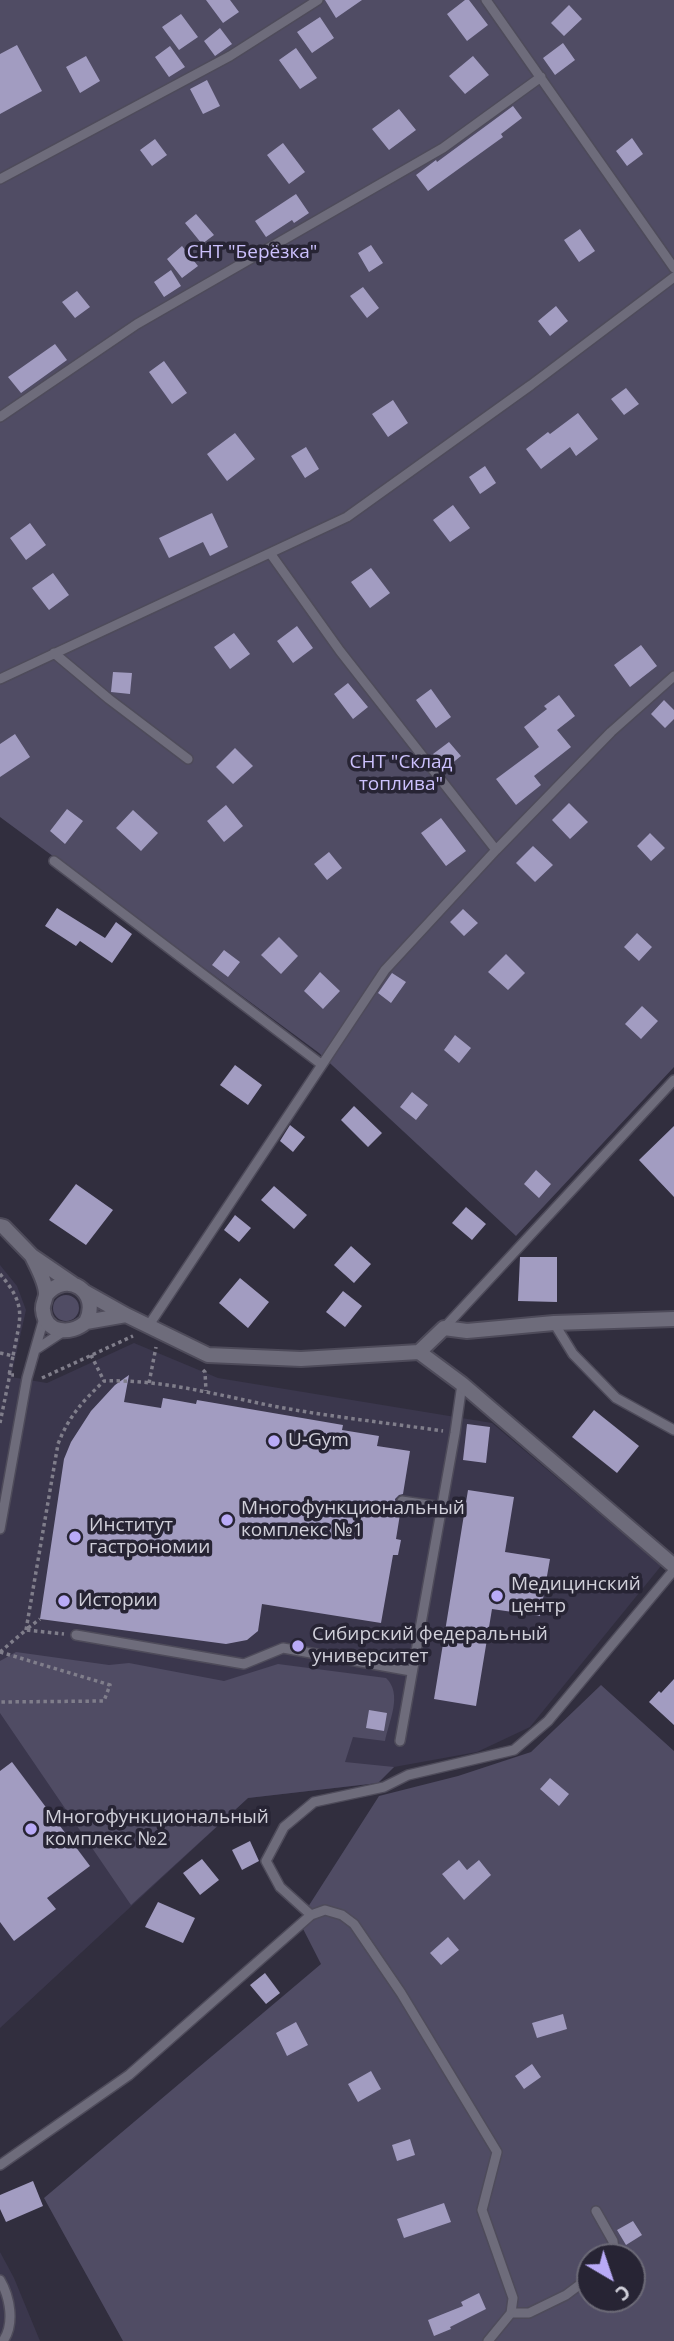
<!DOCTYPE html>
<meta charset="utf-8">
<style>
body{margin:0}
#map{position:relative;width:674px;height:2341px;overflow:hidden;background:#312e3e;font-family:"Open Sans",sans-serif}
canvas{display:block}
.north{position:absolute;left:576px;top:2243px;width:70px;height:70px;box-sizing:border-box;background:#272434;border:2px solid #6b6976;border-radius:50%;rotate:141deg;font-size:19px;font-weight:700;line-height:28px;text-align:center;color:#d1d0da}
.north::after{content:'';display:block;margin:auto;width:24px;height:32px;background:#b9aaf7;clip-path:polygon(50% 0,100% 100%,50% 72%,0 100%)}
</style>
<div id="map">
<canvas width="674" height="2341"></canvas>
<div class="north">С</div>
</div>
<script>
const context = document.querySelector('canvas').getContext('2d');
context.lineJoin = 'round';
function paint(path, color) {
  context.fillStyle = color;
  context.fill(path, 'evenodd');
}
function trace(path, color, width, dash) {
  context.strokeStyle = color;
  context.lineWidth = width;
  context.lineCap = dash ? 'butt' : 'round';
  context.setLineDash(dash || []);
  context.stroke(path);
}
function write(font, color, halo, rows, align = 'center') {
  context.font = font + ' "Open Sans",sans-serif';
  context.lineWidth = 7;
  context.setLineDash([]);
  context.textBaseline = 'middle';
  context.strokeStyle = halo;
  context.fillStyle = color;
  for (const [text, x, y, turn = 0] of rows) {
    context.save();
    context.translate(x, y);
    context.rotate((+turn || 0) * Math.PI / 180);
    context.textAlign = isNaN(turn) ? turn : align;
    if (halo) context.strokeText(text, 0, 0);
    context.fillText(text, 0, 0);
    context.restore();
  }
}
const built = new Path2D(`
 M0,1265L17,1286L26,1310L11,1377L47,1383L134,1343L218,1378L492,1423L661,1566L530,1727L477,1752L394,1767L378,1783L248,1798L0,2028Z
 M0,2252L14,2278L40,2341H0Z`);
const green = new Path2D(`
 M0,0H674V1067L516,1236L319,1053L0,817Z
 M53 1308a13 13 0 1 1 26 0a13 13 0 1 1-26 0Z
 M16,1652L109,1665L129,1663L224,1681L278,1664L386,1678C403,1694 389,1721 385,1741L353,1737L345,1762L394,1767L378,1783L248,1798L131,1905L0,1713V1661Z
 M601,1685L674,1751V2341H123L44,2198L321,1964L299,1921L379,1796L458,1776L531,1752ZM590,2257H632V2299H590Z`);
const building = new Path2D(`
 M206,0H230L239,12L223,23Z
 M325,0H362L336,18Z
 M465,0H469L488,25L467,41L447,14Z
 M569,5L582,19L564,36L551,23Z
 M181,14L198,37L179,50L162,27Z
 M320,17L334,38L312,53L297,32Z
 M220,28L232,44L215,56L204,41Z
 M563,43L575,60L555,75L543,58Z
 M17,45L42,91L0,114V54Z
 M170,46L185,67L169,77L155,57Z
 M296,48L317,78L300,89L279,60Z
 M86,56L100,81L80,93L66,67Z
 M473,56L489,75L465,94L449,76Z
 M207,80L220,106L203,114L190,89Z
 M513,106L522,118L501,134L503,137L428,191L416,175L436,160L437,162Z
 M399,109L416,130L389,150L372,129Z
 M632,138L643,154L627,166L616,151Z
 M155,139L167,155L152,166L140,150Z
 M283,143L305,172L289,184L267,155Z
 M296,194L309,213L294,223L292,220L266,237L255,221Z
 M196,214L214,235L202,244L185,223Z
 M580,229L595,251L579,262L564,240Z
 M371,245L383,263L369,272L358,253Z
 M182,246L198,266L182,278L167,259Z
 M171,270L181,286L164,297L154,282Z
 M363,287L379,308L367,318L350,296Z
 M77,291L90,307L75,318L62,302Z
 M556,306L568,321L550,336L538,321Z
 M55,344L67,360L21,393L8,377Z
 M164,361L187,393L172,404L149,372Z
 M626,388L639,404L624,415L611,399Z
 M393,400L408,423L388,437L372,414Z
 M578,413L598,439L576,456L570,447L541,469L526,449L548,432L550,434Z
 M235,433L255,459L227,481L207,454Z
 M306,447L319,469L305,478L291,456Z
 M485,466L496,483L480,494L469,477Z
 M453,505L470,528L450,542L433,520Z
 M212,513L228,547L210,556L203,542L169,558L159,538Z
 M30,523L46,545L26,560L10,538Z
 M371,568L390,593L370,608L351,582Z
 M53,573L69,595L49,610L32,588Z
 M297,626L313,648L293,663L277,641Z
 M234,633L250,654L230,669L214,647Z
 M641,645L657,666L630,687L614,665Z
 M113,672L132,673L130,694L111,692Z
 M348,683L368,707L353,719L334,694Z
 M431,689L451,717L436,728L416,700Z
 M559,695L575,716L557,730L571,747L534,776L541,785L516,805L496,779L539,747L524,727L547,709L544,706Z
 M664,700L674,710V719L665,728L651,714Z
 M15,734L30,757L0,777V744Z
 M449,742L461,756L445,769L433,754Z
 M235,748L253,766L233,784L216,767Z
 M569,803L588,822L570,839L552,820Z
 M226,805L243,826L224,842L207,821Z
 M67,809L83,821L65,844L50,831Z
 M133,810L158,833L141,851L116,828Z
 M441,818L466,851L446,866L421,833Z
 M650,833L665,848L651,861L637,846Z
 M533,846L553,865L535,882L516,863Z
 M329,852L342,868L327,880L314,864Z
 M57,908L105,938L116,922L132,934L112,963L80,941L76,946L45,926Z
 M463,909L478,923L464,936L450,922Z
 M637,933L652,947L639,961L624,947Z
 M279,937L298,956L281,974L261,955Z
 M224,950L240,962L228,977L212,965Z
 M506,954L525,973L508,990L488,972Z
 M320,972L340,991L323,1009L304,991Z
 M392,973L406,982L391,1003L378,993Z
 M642,1006L658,1021L641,1039L625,1024Z
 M455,1035L471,1048L459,1063L444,1050Z
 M235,1065L262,1085L248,1105L220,1085Z
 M412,1092L428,1105L416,1120L400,1107Z
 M354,1106L382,1133L368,1147L341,1120Z
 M290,1125L305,1137L293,1152L280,1141Z
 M674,1126V1197L639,1160Z
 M536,1170L551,1184L539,1198L524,1184Z
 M76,1184L113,1210L86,1245L49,1220Z
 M274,1186L307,1215L294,1229L261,1200Z
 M466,1207L486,1224L472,1240L452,1223Z
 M235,1215L251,1228L239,1242L224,1230Z
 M351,1246L371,1264L354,1283L334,1265Z
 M520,1257H557V1302L518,1301Z
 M240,1278L269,1302L248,1328L219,1303Z
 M343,1291L362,1306L345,1327L326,1312Z
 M129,1375L124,1402L161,1408L163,1398L196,1404L197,1400L343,1425L342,1430L379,1436L377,1446L410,1451L403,1494L399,1495L395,1499L396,1504L401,1508L396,1539L401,1540L398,1555H393L381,1623L262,1604L258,1631L247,1640L226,1644L40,1619L64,1459L71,1442L91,1411L115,1385Z
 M594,1410L639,1446L617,1473L572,1437Z
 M467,1424L490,1427L486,1463L463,1460Z
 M468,1490L514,1497L505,1552L550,1559L540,1616L492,1609L476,1706L434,1699Z
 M674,1679V1725L649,1702L659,1691L661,1693Z
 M369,1710L387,1713L384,1731L366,1728Z
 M12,1762L90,1866L47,1898L56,1909L14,1941L0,1922V1771Z
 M550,1778L569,1794L559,1806L540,1789Z
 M250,1841L259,1861L242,1870L232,1850Z
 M202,1859L219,1880L200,1895L183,1873Z
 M459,1860L467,1870L479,1860L491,1875L464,1900L442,1874Z
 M158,1902L195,1918L183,1943L145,1927Z
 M448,1937L459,1950L441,1965L430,1953Z
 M265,1973L280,1993L266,2004L250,1985Z
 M563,2014L567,2029L537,2038L532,2023Z
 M296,2022L308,2045L287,2056L276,2033Z
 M532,2064L541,2077L524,2089L515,2076Z
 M371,2071L381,2089L358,2102L348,2084Z
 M410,2139L415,2155L397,2161L392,2145Z
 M33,2181L43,2206L6,2222L0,2209V2195Z
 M444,2203L451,2222L404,2238L397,2219Z
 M633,2221L642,2235L626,2245L617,2230Z
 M479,2293L486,2309L450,2327L451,2329L434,2336L428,2320L463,2306L461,2302Z`);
const path = new Path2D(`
 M0,1274C28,1307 20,1317 13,1356
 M0,1353L13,1356L9,1375H14
 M91,1355L104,1381
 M203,1370L205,1372L206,1391
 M42,1378L133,1336
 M149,1383L156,1347
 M0,1423L10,1374
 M28,1628L40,1619
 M26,1630L58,1444C69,1416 82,1402 104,1381C163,1379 221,1396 278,1407C333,1417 388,1423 443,1431
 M0,1652L110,1685L104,1701L0,1702
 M0,1652L26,1630L64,1634`);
const service = new Path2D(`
 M486,0L674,268
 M0,179L230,56L318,0
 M0,417L137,324L443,148L541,77
 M270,553L340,651L496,850
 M54,653L109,699L188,759
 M0,679L347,517L531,385L674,277
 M54,861L321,1064
 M554,1323L573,1354L616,1398L674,1430
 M149,1325L385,970L496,850L611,732L674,676
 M444,1328L674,1080
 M35,1350L64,1331
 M402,1501L442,1507
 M0,1529L27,1378L44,1318
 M76,1635L244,1664L283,1648L411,1671
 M400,1741L455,1433L462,1384
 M0,2165L129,2075L311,1915
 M596,2211L613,2241L615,2257
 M0,2280C10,2297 15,2324 3,2341
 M511,2313H529L566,2295L590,2277
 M488,2341L511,2313L513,2298L482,2210L497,2152L401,1993L354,1924L342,1915L325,1910L311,1915L280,1887L266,1861L284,1827L314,1802L384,1787L408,1775L514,1750L548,1721L674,1570`);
const minor = new Path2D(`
 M0,1226L4,1227L32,1256L73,1284
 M32,1256C37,1267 46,1282 46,1294C46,1299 42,1304 43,1310C45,1334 71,1335 86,1322C101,1292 67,1269 46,1295
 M85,1292L126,1315L208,1355L301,1359L419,1352L462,1384L674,1566
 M86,1322L126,1315
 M419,1352L444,1328L467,1331L554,1323L674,1319`);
const markers = [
 [274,1441,7,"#b9aaf7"],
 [227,1520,7,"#b9aaf7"],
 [75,1537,7,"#b9aaf7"],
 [497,1596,7,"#b9aaf7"],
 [64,1601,7,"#b9aaf7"],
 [298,1646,7,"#b9aaf7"],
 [31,1829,7,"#b9aaf7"]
];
const parkNames = [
 ["СНТ \"Берёзка\"",252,253],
 ["СНТ \"Склад",401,763],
 ["топлива\"",401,785]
];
const poiNames = [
 ["U-Gym",288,1441],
 ["Многофункциональный",241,1509],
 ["комплекс №1",241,1531],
 ["Институт",89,1526],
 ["гастрономии",89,1548],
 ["Медицинский",511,1585],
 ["центр",511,1607],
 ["Истории",78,1601],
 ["Сибирский федеральный",312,1635],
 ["университет",312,1657],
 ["Многофункциональный",45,1818],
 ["комплекс №2",45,1840]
];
paint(built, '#3b374d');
paint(green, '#504c64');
paint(building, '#a29cc1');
trace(service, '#4e4b5a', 12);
trace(minor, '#4e4b5a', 18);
trace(path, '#807e8b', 3.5, [3.5, 3.5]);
trace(service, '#6e6c7b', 9);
trace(minor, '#6e6c7b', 14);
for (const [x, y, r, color] of markers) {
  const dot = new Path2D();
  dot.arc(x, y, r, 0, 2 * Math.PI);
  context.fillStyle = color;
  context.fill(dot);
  trace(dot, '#272434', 2.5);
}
write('19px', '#ccc1fd', '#272434', parkNames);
write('19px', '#d1d0da', '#272434', poiNames, 'left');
</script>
